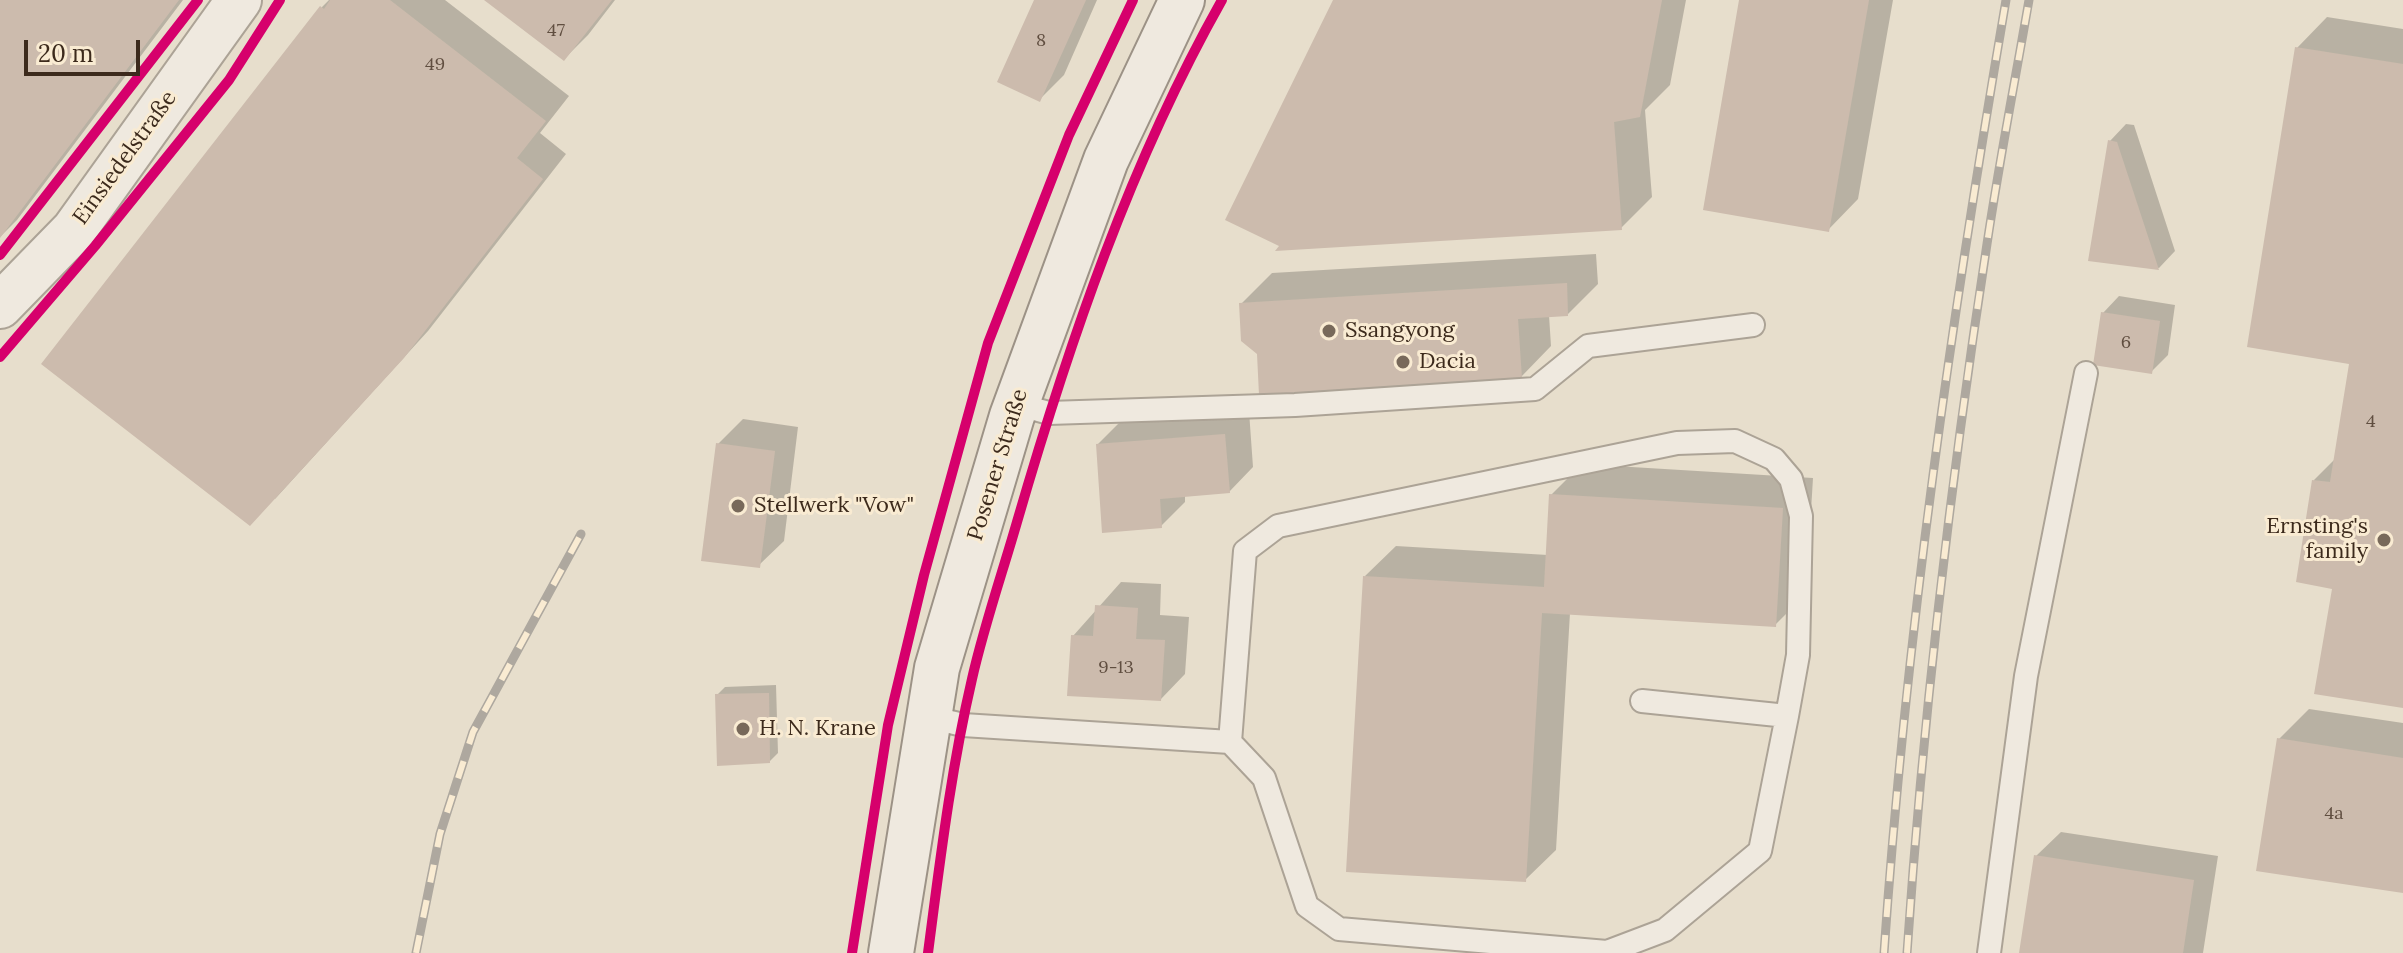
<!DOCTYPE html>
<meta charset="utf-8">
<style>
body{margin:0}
#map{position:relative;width:2403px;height:953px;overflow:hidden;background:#e7decc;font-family:Lora,serif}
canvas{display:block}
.scale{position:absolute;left:24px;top:40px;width:116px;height:36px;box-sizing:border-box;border:4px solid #3c2a1c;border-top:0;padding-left:10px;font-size:24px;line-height:28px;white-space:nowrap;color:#3c2a1c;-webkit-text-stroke:6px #f9ebd2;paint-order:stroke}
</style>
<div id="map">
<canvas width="2403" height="953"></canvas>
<div class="scale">20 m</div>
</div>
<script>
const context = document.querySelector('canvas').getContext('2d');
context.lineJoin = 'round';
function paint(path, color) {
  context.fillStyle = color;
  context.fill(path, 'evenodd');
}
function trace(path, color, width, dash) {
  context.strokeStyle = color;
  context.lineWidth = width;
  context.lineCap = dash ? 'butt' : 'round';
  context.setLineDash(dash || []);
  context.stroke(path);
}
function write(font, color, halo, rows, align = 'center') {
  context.font = font + ' Lora,serif';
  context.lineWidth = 6;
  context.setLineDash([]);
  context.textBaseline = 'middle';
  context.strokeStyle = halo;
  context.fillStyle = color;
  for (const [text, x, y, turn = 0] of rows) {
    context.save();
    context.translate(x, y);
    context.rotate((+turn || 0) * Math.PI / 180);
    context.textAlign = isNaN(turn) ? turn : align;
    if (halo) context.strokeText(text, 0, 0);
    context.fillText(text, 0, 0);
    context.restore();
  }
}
const shadow = new Path2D(`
 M0,0H183L17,220L0,237Z
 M329,0H445L569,96L540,133L566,154L428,331L275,499L322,7Z
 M487,0H615L588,35L564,59Z
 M1037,0H1097L1064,75L1040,99Z
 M1336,0H1686L1670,85L1645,110L1652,197L1621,228Z
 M1741,0H1893L1858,199L1828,230Z
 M2327,17L2403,29V706L2334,587L2314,480L2335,459L2351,362L2297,48Z
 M2126,124L2134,125L2175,251L2159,268L2091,259L2110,141Z
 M1596,254L1598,284L1568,314L1549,315L1551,346L1521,377L1259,353L1241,304L1272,273Z
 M2119,296L2175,305L2168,355L2151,372L2103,313Z
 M1249,411L1253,467L1229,492L1185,495V502L1161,526L1098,444L1122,420Z
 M743,419L798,427L784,541L759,565L718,444Z
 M1582,464L1813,478L1806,594L1775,625L1570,613L1556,850L1525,880L1365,576L1396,546L1548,555L1551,495Z
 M1121,582L1161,584L1160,615L1189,617L1185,674L1161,699L1073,636Z
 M776,685L778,753L770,761L717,695L725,687Z
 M2309,709L2403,723V891L2279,739Z
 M2061,832L2218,856L2203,953H2022L2036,856Z`);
const building = new Path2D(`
 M0,0H179L0,238Z
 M330,0H390L546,121L517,158L543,179L404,358L250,526L41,364L320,6L324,9Z
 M484,0H612L564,61Z
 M1034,0H1086L1040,102L997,82Z
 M1333,0H1662L1640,117L1614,122L1622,230L1275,251L1279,246L1225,220Z
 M1739,0H1869L1829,232L1703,210Z
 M2295,47L2403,64V708L2314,694L2332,589L2296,582L2312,480L2330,482L2349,364L2247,347Z
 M2108,140L2117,142L2159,270L2088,261Z
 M1567,283L1568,316L1518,319L1522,379L1259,395L1257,354L1241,341L1239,303Z
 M2101,312L2160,321L2152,374L2093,365Z
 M1225,434L1230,493L1160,499L1162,528L1102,533L1096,444Z
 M716,443L775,451L760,568L701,561Z
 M1549,494L1783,508L1776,627L1542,613L1526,882L1346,872L1363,576L1544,587Z
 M1095,605L1138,608L1136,639L1165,640L1161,701L1067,696L1071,635L1093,636Z
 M769,693L770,763L717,766L715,694Z
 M2277,738L2403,758V893L2256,871Z
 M2034,855L2194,880L2183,953H2019Z`);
const lane = new Path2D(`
 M1016,404L1049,413L1295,405L1535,389L1588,346L1753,325
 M929,717L963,725L1230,742L1264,778L1307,906L1339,929L1607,952L1665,930L1760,851L1787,716L1642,701
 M1230,742L1245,551L1278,526L1677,443L1735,441L1774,459L1791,479L1801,516L1798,655L1787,716
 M1989,953L2026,676L2086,373`);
const street = new Path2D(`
 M0,306L74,230L239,0`);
const secondary = new Path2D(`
 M891,953L937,668L1012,416L1106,160L1182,0`);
const rail = new Path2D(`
 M416,953L440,834L473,732L581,534
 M1884,953C1906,633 1952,316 2006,0
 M1907,953C1923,716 1951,479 1987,244C1999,163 2015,81 2029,0`);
const cycleway = new Path2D(`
 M0,255L198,0
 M0,357L95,246L229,80L280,0
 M852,953L888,725L924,575L988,343L1069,135L1133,0
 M928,953C940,861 951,769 972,679C984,626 1002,574 1017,522C1069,343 1130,163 1222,0`);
const markers = [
 [1329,331,8,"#78695a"],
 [1403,362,8,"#78695a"],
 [738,506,8,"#78695a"],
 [2384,540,8,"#78695a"],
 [743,729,8,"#78695a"]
];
const numberNames = [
 ["47",556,31],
 ["8",1041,41],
 ["49",435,65],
 ["6",2126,343],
 ["4",2371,422],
 ["9-13",1116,668],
 ["4a",2334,814]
];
const streetNames = [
 ["Einsiedelstraße",125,158,-54],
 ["Posener Straße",998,465,-73]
];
const poiNames = [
 ["Ssangyong",1345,331],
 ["Dacia",1419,362],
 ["Stellwerk \"Vow\"",754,506],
 ["Ernsting's",2368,527,"right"],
 ["family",2368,552,"right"],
 ["H. N. Krane",759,729]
];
paint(shadow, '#0003');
paint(building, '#ccbbad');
trace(lane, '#aca396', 26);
trace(street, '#aca396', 48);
trace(secondary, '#9c9286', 48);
trace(lane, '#efe9df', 22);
trace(street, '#efe9df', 44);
trace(secondary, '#efe9df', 44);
trace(rail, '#aea89f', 9);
trace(rail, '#f9ebd2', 6, [18]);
trace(cycleway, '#d6006c', 10);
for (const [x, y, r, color] of markers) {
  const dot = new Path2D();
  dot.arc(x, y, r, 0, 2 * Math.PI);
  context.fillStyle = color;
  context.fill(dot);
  trace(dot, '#f9ebd2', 3);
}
write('18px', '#604e40', null, numberNames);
write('22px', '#3c2a1c', '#f9ebd2', streetNames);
write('22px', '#3c2a1c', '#f9ebd2', poiNames, 'left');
</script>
